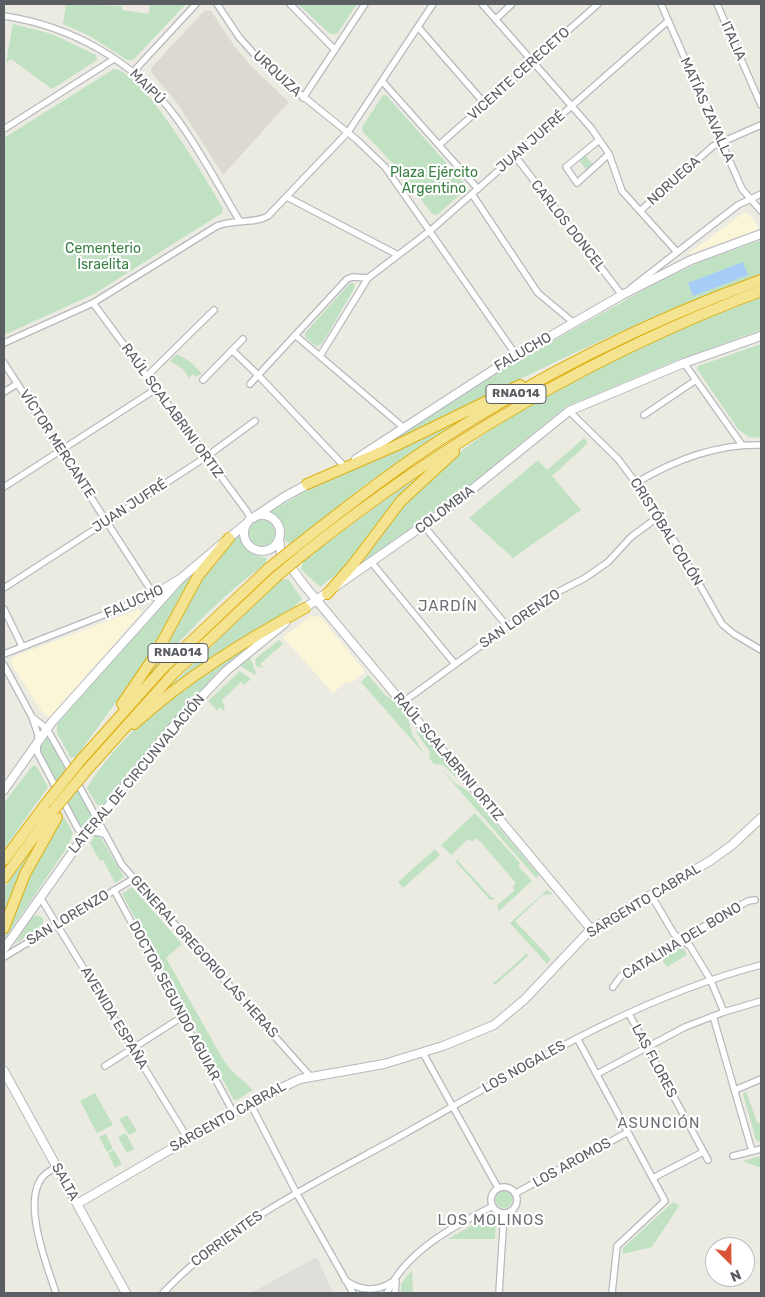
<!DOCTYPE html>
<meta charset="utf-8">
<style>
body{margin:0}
#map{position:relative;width:765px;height:1297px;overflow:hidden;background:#ecebe2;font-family:Rubik,sans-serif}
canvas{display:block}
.frame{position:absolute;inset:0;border:5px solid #5a5d62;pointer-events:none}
.north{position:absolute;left:705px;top:1237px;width:50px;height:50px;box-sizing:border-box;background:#fff;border:1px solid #bdbec0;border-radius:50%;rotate:157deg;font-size:14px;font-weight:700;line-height:20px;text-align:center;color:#5a5d62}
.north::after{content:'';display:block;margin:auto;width:18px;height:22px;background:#db5439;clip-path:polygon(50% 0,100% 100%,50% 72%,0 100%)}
</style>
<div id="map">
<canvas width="765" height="1297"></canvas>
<div class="frame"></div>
<div class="north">N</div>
</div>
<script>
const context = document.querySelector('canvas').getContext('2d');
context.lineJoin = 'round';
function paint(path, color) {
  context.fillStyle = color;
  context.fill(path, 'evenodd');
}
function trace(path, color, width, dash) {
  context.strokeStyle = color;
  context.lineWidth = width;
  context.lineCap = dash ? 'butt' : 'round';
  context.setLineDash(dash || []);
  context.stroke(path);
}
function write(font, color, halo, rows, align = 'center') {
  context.font = font + ' Rubik,sans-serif';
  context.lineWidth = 4.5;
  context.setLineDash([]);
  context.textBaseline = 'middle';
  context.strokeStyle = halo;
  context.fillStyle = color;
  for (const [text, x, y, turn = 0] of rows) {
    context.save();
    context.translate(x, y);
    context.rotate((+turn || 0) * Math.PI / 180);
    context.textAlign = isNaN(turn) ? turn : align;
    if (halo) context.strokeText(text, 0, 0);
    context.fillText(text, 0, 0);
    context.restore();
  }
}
const commercial = new Path2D(`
 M743,213H748L758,225L757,230L687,255Z
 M139,609L141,613L50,717L45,716L15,670L11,662L13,657Z
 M311,616L321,617L365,672L350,684L347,681L333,693L283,637Z`);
const industrial = new Path2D(`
 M317,1257L333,1293H250L262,1287Z`);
const education = new Path2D(`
 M205,10L211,11L235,47L251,66L289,102L223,175L177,103L151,72V68Z`);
const green = new Path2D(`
 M66,4L122,6V10L149,14L150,4H186L133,60H127L90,36L63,24Z
 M298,4H357L337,34H330Z
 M13,24L52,34L96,55L97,60L52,89L11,59L6,63Z
 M114,69C143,71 207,181 223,208L222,213L94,294L4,335V138Z
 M383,95H386L465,184L466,189L437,215L432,214L401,172L363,132L362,127Z
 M585,155L593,165L587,171L579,160Z
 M761,240V274C630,322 506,386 381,448L511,364L660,281L700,262Z
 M350,283H354L355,287L322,344L316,346L306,338L305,333Z
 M761,297V330L675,361L565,407L451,500L360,564C367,552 377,541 385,530C393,519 401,507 410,497C497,406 645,342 761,297Z
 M761,344V438L749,437L738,429L697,369L698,366Z
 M177,354L191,362L202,374L195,377L193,374L189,378L183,369L170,361Z
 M475,411L365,485L291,544L285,541C287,528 281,519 270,512L320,483Z
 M584,438L587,441L586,445L552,476L581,510L513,558L469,518L538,460L547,470Z
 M432,465L349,565L320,587L301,569L304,560Z
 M249 533a13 13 0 1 1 26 0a13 13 0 1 1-26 0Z
 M239,535C243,550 252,556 267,558L266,564C223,593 174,646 140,686C168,633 195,576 239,535Z
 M193,572L195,573L145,662L77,756L71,758L57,733V723L160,606Z
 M288,579L302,599L295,606L162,694L280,580Z
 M269,630L228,664L194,697L104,807L96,804L87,788C129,719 203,673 269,630Z
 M279,640L283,644L260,664L263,668L256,666L255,659Z
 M250,657L256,673L255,675L240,666Z
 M240,671L251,679L244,685L241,682L222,700L225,707L223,711L220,707L217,710L208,701Z
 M368,675L386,696L393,699L399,705L409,721L412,734L425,755L361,682Z
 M419,730L459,779V780L443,765L434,764L429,758L430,752L416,732Z
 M47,738L50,739L92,817L86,827L80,826L39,750Z
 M33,765L37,767L48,787L4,849V803Z
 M440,768L456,784L467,790L539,875L536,878Z
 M475,813L520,863L518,866L532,881L499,911L497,905L514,891L513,886L516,883L477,838L473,841L467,840L451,855L441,845Z
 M64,817L73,833L68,846L5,939C2,924 51,829 64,817Z
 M95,836L101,838L124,877L115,883L103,860L100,861L90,843Z
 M41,837L4,920V888Z
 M435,849L440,855L403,888L398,882Z
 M460,856L458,861L492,898L496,897L493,900H490L456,862Z
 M132,887L182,944L166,958L220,1054L229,1068L253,1090L237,1100H234L122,894Z
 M547,890L553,894L543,895L515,921L551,959L547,964L510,923Z
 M37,915L43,918V925L15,944L32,917Z
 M679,947L684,949L687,955L667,967L661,958Z
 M525,951L528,956L495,985L492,981L495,982L526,954Z
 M746,1091L757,1122L761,1124V1142L756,1140L743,1094Z
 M95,1093L113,1125L97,1133L80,1101Z
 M127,1115L137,1131L129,1135L119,1119Z
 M126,1133L134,1149L127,1153L118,1137Z
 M106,1134L113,1149L107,1152L99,1137Z
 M114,1150L122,1164L115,1168L108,1153Z
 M761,1156V1168L742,1161Z
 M495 1199a9 9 0 1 1 18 0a9 9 0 1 1-18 0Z
 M673,1202L679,1206L652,1247L623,1254V1248Z
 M488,1216L496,1221L495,1239H448Z
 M412,1270L413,1293H401V1284Z`);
const water = new Path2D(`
 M743,262L748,275L693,296L688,283Z`);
const street = new Path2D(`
 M217,4L239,37L263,64L357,140L385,167L516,355
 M290,4L335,50
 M482,4L591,128L609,154L622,191L677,252
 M661,4L742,189L761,211
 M717,4L761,105
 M4,16C71,26 134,61 175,116C199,148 218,185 239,220
 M496,19L512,4
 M418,27L485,104
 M133,72L196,4
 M382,81L478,189
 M303,98L365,4
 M4,129L114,59
 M599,140L566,167L577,183L609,154
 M439,145L598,4
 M515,156L622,295L624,294
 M472,194L538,293L574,323
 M287,197L398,255
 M640,211L713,146L761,125
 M631,288L738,205L761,194
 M93,303L248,513L250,520
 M295,335L404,428
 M4,343L93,303L217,226C233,219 255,224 268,216L348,132L433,4
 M232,350L258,375L344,466
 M320,356L368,278L431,230L668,21
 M4,363L156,598
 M684,363L742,445
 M147,376L214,310
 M203,380L243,339
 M250,384L347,279L353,277L368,278
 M4,392L17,384
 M569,411L618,459L636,483L677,545L722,624L734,634L761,650
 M644,415L696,380
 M636,483C674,460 717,444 761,445
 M4,487L156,389
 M424,526L507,626
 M372,563L455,664
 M4,588L206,457L255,421
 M4,609L22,646
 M4,654L154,595
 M4,665L32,717L38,735L37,752L78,829C86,835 95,830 103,834
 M403,702L548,597L585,578L608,562L631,537L658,517
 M32,717L47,729L72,773
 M77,782L122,865L310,1076
 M114,890L233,1112
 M651,895L674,934L690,946L710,979L724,1012
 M40,897L188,1139
 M4,957L133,879
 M613,987L621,976L632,968L748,901L755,900
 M629,1014L708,1160
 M713,1016L752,1151
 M577,1038L665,1201L617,1246L612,1293
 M423,1053L498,1188
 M105,1066L182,1017
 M597,1074L685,1027L724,1012L761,1001
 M735,1090L761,1079
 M250,1103L297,1194L353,1293
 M733,1156L761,1149
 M653,1178L703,1152
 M491 1200a13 13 0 1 1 26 0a13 13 0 1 1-26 0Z
 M516,1193L628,1132
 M345,1280C359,1291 377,1292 392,1282
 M56,1293C47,1266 23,1205 41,1179C44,1174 51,1170 56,1167
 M163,1293C230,1222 320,1181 404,1134C519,1070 633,998 761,965
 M387,1293C406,1251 454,1226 493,1206
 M395,1293L396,1282
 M499,1293L504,1213`);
const secondary = new Path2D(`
 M356,459L507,361L622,295L691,260L761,234
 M244 533a18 18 0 1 1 36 0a18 18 0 1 1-36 0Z
 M253,518L284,497L310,483
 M279,539L281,554L304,585L591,929
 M154,595L180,579L248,522
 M302,610L454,504L569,411L684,363L761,336
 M4,790L52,722L180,579
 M4,949L79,843L168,732L226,671L285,623
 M4,1071L126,1293
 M77,1204L250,1103L300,1079L384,1064L443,1046L494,1025L525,999L591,929L710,861L732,845L761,818`);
const highway = new Path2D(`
 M307,484L395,446L520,385
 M294,548C341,511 387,475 437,442C538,376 648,321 761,280
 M301,556C441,444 593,354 761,291
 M327,594L351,567L401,501L454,452
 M122,704L154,657L198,576L229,538
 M134,724C186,677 244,641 305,608
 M80,761L163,668L269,568
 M86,771L173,674L277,576
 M4,860L48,801
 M4,878L53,811
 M4,928L25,874L57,817`);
const highwayBridge = new Path2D(`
 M269,568L294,548
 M277,576L301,556
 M48,801L80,761
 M53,811L86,771`);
const shields = [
 [516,394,60],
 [178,653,60]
];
const shieldNames = [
 ["RNA014",516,394],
 ["RNA014",178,653]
];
const streetNames = [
 ["ITALIA",733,41,66],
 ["URQUIZA",277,74,43],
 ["VICENTE CERECETO",519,74,-42],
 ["MAIPÚ",147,87,45],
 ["MATÍAS ZAVALLA",707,110,66],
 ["JUAN JUFRÉ",531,142,-41],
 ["NORUEGA",674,181,-42],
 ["CARLOS DONCEL",568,226,52],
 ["FALUCHO",523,352,-30],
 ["RAÚL SCALABRINI ORTIZ",172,411,54],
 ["VÍCTOR MERCANTE",57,444,57],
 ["JUAN JUFRÉ",130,506,-33],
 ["COLOMBIA",445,510,-37],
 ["CRISTÓBAL COLÓN",666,532,58],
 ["FALUCHO",134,602,-24],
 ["SAN LORENZO",520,619,-34],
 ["RAÚL SCALABRINI ORTIZ",448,757,50],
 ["LATERAL DE CIRCUNVALACIÓN",137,774,-50],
 ["SARGENTO CABRAL",644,901,-31],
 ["SAN LORENZO",68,918,-31],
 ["CATALINA DEL BONO",682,941,-31],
 ["GENERAL GREGORIO LAS HERAS",204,957,48],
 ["DOCTOR SEGUNDO AGUIAR",174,1001,62],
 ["AVENIDA ESPAÑA",114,1018,59],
 ["LAS FLORES",654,1061,62],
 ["LOS NOGALES",524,1067,-29],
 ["SARGENTO CABRAL",228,1117,-29],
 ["LOS AROMOS",572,1163,-29],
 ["SALTA",65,1182,61],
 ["CORRIENTES",227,1239,-36]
];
const parkNames = [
 ["Plaza Ejército",434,173],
 ["Argentino",434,189],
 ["Cementerio",103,249],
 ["Israelita",103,265]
];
const neighbourhoodNames = [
 ["JARDÍN",448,607],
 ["ASUNCIÓN",659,1124],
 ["LOS MOLINOS",491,1221]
];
paint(commercial, '#fbf6d8');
paint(industrial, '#e0deda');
paint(education, '#dcdad0');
paint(green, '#c0e2c3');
paint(water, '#a6cdf8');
trace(street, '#b7b9be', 8);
trace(secondary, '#b6b8bd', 10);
trace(highway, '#ddaf11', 12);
trace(street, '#fff', 5.5);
trace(secondary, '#fff', 8);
trace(highway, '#f4e491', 10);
trace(highwayBridge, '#ddaf11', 12, []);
trace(highwayBridge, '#f4e491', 10);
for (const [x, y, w] of shields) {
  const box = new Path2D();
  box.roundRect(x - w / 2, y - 9.5, w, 19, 4);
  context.fillStyle = '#fff';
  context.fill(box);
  trace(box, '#5a5d62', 1);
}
write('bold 12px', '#5a5d62', null, shieldNames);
write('14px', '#5a5d62', '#fff', streetNames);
write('14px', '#3b8044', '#fff', parkNames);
context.letterSpacing = '1px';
write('15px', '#6c6f74', '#fff', neighbourhoodNames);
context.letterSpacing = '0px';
</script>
